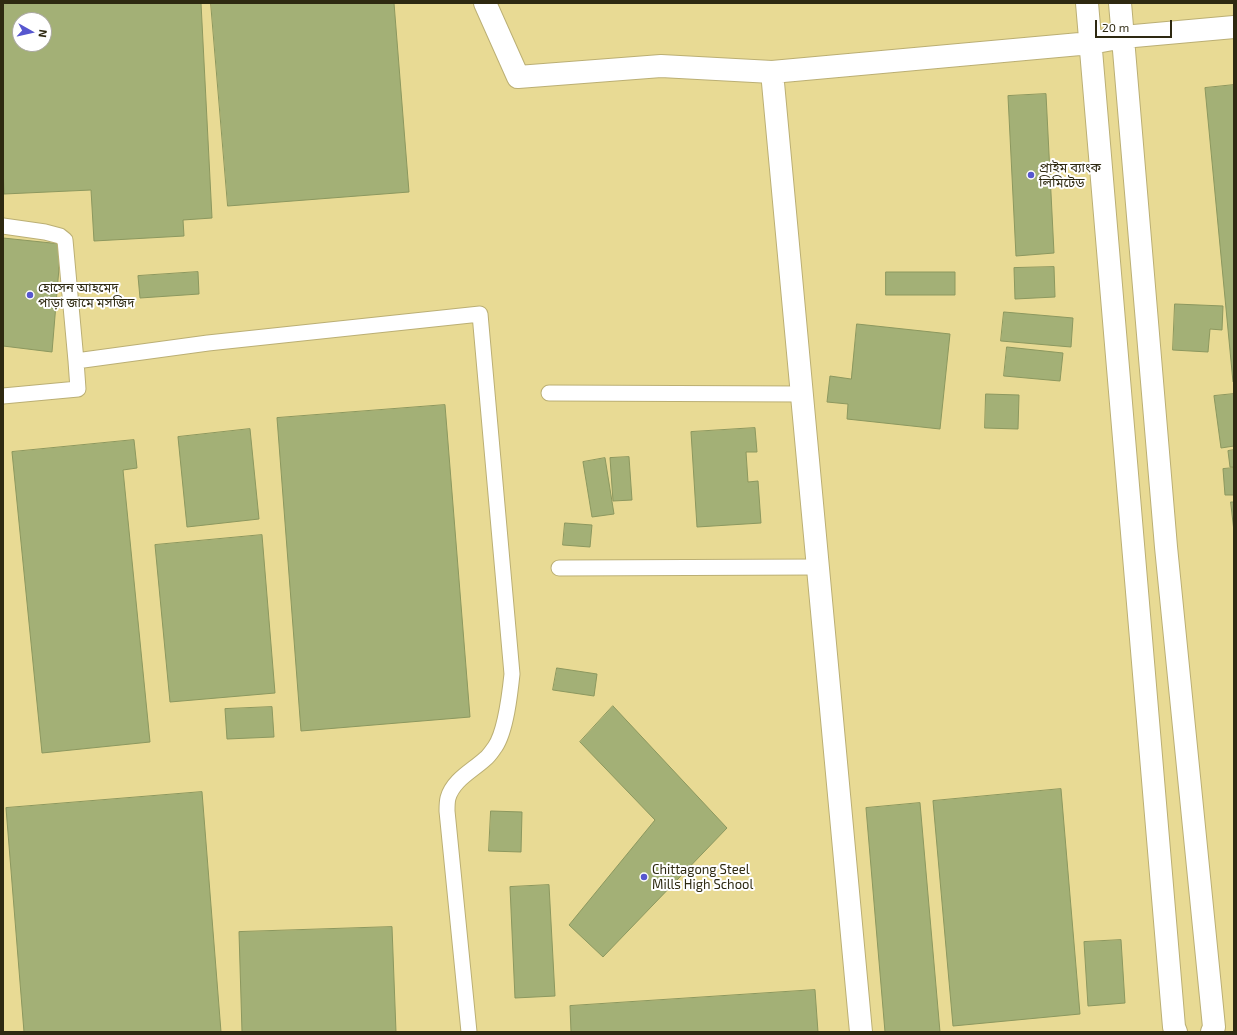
<!DOCTYPE html>
<meta charset="utf-8">
<style>
body{margin:0}
#map{position:relative;width:1237px;height:1035px;overflow:hidden;background:#f3e7a9;font-family:"Exo 2",sans-serif}
canvas{display:block}
.frame{position:absolute;inset:0;border:4px solid #2e2911;pointer-events:none}
.north{position:absolute;left:12px;top:12px;width:40px;height:40px;box-sizing:border-box;background:#fff;border:1px solid #aba9a0;border-radius:50%;rotate:98deg;font-size:11px;font-weight:700;line-height:16px;text-align:center;color:#2e2911}
.north::after{content:'';display:block;margin:auto;width:14px;height:18px;background:#5757cf;clip-path:polygon(50% 0,100% 100%,50% 72%,0 100%)}
.scale{position:absolute;left:1095px;top:20px;width:77px;height:18px;box-sizing:border-box;border:2px solid #2e2911;border-top:0;padding-left:5px;font-size:12px;line-height:14px;white-space:nowrap;color:#2e2911;-webkit-text-stroke:3px #fff;paint-order:stroke}
</style>
<div id="map">
<canvas width="1237" height="1035"></canvas>
<div class="frame"></div>
<div class="north">N</div>
<div class="scale">20 m</div>
</div>
<script>
const context = document.querySelector('canvas').getContext('2d');
context.lineJoin = 'round';
function paint(path, color) {
  context.fillStyle = color;
  context.fill(path, 'evenodd');
}
function trace(path, color, width, dash) {
  context.strokeStyle = color;
  context.lineWidth = width;
  context.lineCap = dash ? 'butt' : 'round';
  context.setLineDash(dash || []);
  context.stroke(path);
}
function write(font, color, halo, rows, align = 'center') {
  context.font = font + ' "Exo 2","Noto Sans Bengali",sans-serif';
  context.lineWidth = 4;
  context.setLineDash([]);
  context.textBaseline = 'middle';
  context.strokeStyle = halo;
  context.fillStyle = color;
  for (const [text, x, y, turn = 0] of rows) {
    context.save();
    context.translate(x, y);
    context.rotate((+turn || 0) * Math.PI / 180);
    context.textAlign = isNaN(turn) ? turn : align;
    if (halo) context.strokeText(text, 0, 0);
    context.fillText(text, 0, 0);
    context.restore();
  }
}
const built = new Path2D(`
 M3,3H1234V1032H3ZM20,20H44V44H20Z`);
const building = new Path2D(`
 M3,3H201L212,218L183,220L184,236L94,241L91,190L4,194L3,164ZM20,20H44V44H20Z
 M211,3H394L409,192L228,206Z
 M1234,85V381L1233,382L1205,88Z
 M1046,94L1054,253L1016,256L1008,96Z
 M3,238L61,244L52,352L3,346Z
 M1054,267L1055,297L1015,299L1014,268Z
 M198,272L199,294L140,298L138,276Z
 M886,272H955V295H886Z
 M1175,304L1223,306L1222,330L1210,329L1208,352L1173,350Z
 M1004,312L1073,318L1071,347L1001,341Z
 M857,324L950,334L940,429L847,419L848,404L827,402L830,376L851,379Z
 M1007,347L1063,353L1060,381L1004,376Z
 M986,394L1019,395L1018,429L985,428Z
 M1234,394V446L1221,448L1214,396Z
 M445,405L470,717L301,731L277,418Z
 M755,428L757,452H746L748,482L758,481L761,523L697,527L691,432Z
 M250,429L259,519L187,527L178,437Z
 M134,440L137,468L123,470L150,742L42,753L12,452Z
 M1234,450V467H1230L1228,451Z
 M629,457L632,500L613,501L610,458Z
 M605,458L614,514L592,517L583,462Z
 M1234,468V495H1225L1223,469Z
 M1231,502H1234V531Z
 M565,523L592,525L590,547L563,545Z
 M262,535L275,693L170,702L155,545Z
 M557,668L597,674L594,696L553,690Z
 M613,706L727,828L603,957L569,925L655,820L580,742Z
 M272,707L274,737L227,739L225,709Z
 M1061,789L1080,1014L953,1026L933,801Z
 M202,792L221,1032H24L6,808Z
 M920,803L940,1032H885L866,808Z
 M491,811L522,812L521,852L489,851Z
 M549,885L555,996L515,998L510,887Z
 M392,927L396,1032H242L239,932Z
 M1121,940L1125,1003L1088,1006L1084,942Z
 M815,990L818,1032H571L570,1006Z`);
const service = new Path2D(`
 M3,226L45,232L60,236L65,240L76,361L208,343L480,314L512,674C510,693 506,731 495,747C492,751 489,756 485,759C472,771 453,780 448,798C447,802 447,807 447,811L469,1032
 M549,393L802,394
 M3,396L78,389L76,361
 M559,568L818,567`);
const minor = new Path2D(`
 M485,3L518,77L661,66L772,72L1091,43L1123,37L1234,27
 M1087,3L1174,1027L1176,1032
 M1120,3L1166,547L1214,1027L1212,1032
 M772,72L861,1032`);
const markers = [
 [1031,175,4,"#5757cf"],
 [30,295,4,"#5757cf"],
 [644,877,4,"#5757cf"]
];
const poiNames = [
 ["প্রাইম ব্যাংক",1039,168],
 ["লিমিটেড",1039,183],
 ["হোসেন আহমেদ",38,288],
 ["পাড়া জামে মসজিদ",38,303],
 ["Chittagong Steel",652,870],
 ["Mills High School",652,885]
];
paint(built, '#e8da94');
paint(building, '#a3b076');
trace(building, '#8c985f', 1);
trace(service, '#bbaf74', 17);
trace(minor, '#bbaf74', 24);
trace(service, '#fff', 15);
trace(minor, '#fff', 22);
for (const [x, y, r, color] of markers) {
  const dot = new Path2D();
  dot.arc(x, y, r, 0, 2 * Math.PI);
  context.fillStyle = color;
  context.fill(dot);
  trace(dot, '#fff', 1.5);
}
write('13px', '#2e2911', '#fff', poiNames, 'left');
</script>
